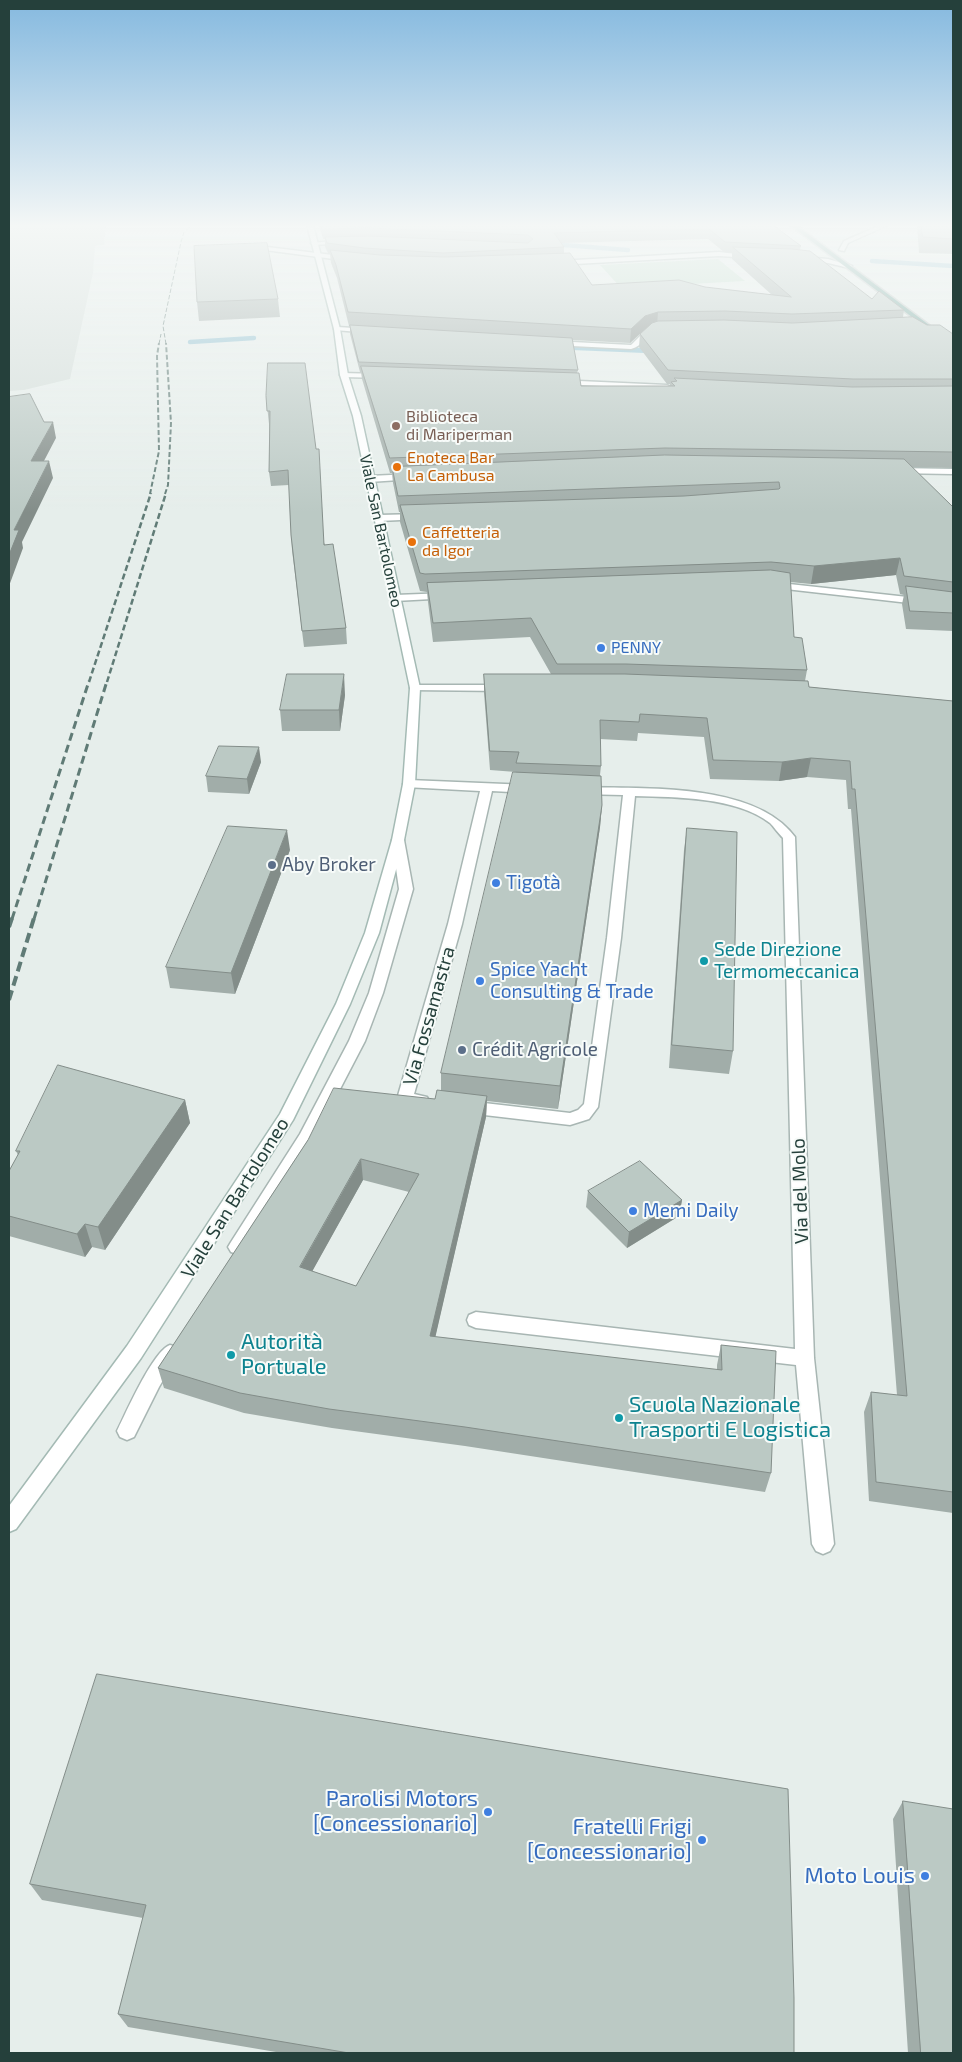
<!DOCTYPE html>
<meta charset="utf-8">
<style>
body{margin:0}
#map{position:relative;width:962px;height:2062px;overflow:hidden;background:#e6eeeb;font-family:"Exo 2",sans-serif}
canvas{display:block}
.frame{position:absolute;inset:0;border:10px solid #25403b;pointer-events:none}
</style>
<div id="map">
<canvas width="962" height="2062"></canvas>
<div class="frame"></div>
</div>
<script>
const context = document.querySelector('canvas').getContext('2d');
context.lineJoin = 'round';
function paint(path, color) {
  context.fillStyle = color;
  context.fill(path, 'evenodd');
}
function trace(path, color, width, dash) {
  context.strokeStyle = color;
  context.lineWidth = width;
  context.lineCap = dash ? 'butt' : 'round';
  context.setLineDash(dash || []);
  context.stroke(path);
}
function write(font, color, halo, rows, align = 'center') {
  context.font = font + ' "Exo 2",sans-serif';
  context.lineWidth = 4;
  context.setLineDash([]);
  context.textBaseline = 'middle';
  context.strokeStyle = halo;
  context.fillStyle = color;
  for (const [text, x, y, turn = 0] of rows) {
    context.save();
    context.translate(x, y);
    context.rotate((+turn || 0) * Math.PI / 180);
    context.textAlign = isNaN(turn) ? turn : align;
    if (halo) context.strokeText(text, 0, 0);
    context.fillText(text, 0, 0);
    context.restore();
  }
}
const built = new Path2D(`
 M9,225H106L104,245L95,246L93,273L70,379L24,390L9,391Z`);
const green = new Path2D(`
 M718,259L745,281L621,288L600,265Z`);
const streamFar1 = new Path2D(`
 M550,244L628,250
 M872,261L953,266
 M190,342L254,338`);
const stream = new Path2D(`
 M560,347L656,351`);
const street = new Path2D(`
 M881,225H888L848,243L844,251L839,250L844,241Z
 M345,240L347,243L314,245L311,243Z
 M259,246L349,257L352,259L349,261L257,249Z
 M719,252L754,256L751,258L719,256L557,265L554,263L557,261Z
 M804,257L828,259L852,266L849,268L828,263L802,260Z
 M337,327L371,329L374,331L371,333L335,330L334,329Z
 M656,328L659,330L658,331C643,335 644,346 631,349L553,345L550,343L553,341L631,345L645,331Z
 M341,373L382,374L386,376L382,378L344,377L340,375Z
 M557,380L667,385L671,387L667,389L560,384H557Z
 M897,468L953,469V474L894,473V469Z
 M412,474L415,475V479L369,482L365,479L369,476Z
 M420,514L423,515V519L379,521L375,518L379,515Z
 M771,582L953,602V608L768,587L766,585Z
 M448,593L453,596L451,598L395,601L390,598L395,595Z
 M415,685H505L510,688L505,691L411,690L410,688Z
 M409,780L529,785L535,789L529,793L492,791L462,924L414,1094L427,1097L429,1101L427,1105L421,1107L399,1103L397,1099L448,924L480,791L405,787L403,784Z
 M582,787C644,789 755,782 795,837L814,1358L834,1544L830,1551L823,1554L816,1551L812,1544L796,1365L476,1328L469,1325L467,1320L469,1315L476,1312L795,1349L783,838C778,833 774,827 770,823C737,797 675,797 635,796L621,938L598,1107L589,1119L570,1125L467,1113L461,1111L459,1107L461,1103L467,1101L570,1113L578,1110L584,1104L607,938L623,795L578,794L576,791L578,788Z
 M398,836L404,840L413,889L383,993L365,1041L313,1141L243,1252L237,1254L231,1252L228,1247L231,1242L300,1134L349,1041L369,993L399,889L392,840Z
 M170,1345L177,1347L179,1353L159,1387L134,1437L127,1440L120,1437L117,1431C126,1413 153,1351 170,1345Z`);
const secondary = new Path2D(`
 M307,225H313L340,329L348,375L361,416L420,688L415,784L404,840L379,933L350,1004L293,1120L141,1358L16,1529L9,1532V1506L127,1346L280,1114L336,1004L365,933L392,840L403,784L410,688L353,416L340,375L334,329Z`);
const primary = new Path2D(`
 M790,225H796L953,343V348Z`);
const railFar4 = new Path2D(`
 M159,344L161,334
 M166,344L163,326L181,242L184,232L192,225`);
const railFar3 = new Path2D(`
 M150,494L159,451L157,356L159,343
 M165,494L168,485L171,423L166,343`);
const railFar2 = new Path2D(`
 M89,682L151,493
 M107,682L166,493`);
const railFar1 = new Path2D(`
 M12,919L89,681
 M34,919L107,681`);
const rail = new Path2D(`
 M9,927L12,918
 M9,1000L34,918`);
const wall = new Path2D(`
 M319,225H773L801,246L800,250L872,299L904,310L903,317L952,334L953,329V468L912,467L953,507V631L906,629L902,604L904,595L900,594L896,575L811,584L790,582L794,637L807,670L805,681L809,687L953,701V1513L869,1501L864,1412L871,1392L897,1395L851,809H848L846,780L807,777L779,781L710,779L704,737L638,733L637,741L600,739L601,766L600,775L602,805L600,827L558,1109L487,1101L486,1117L435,1337L717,1370V1365L721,1345L771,1473L765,1492L465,1446L332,1428L244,1413L164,1388L158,1368L308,1140L435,1099L441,1091V1073L516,772L490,770L484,693V674H551L530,637L433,642L428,602L427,592L420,591L400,522V512H399L393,483L392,473H390L362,379L361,372H360L350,334V326H349L337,278L331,263L330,254L328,253L325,247V239H323ZM708,239L724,252L732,253V259L772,295L705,287L592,285L564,253V247L561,243ZM645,329L640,334L639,347L667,384H670V386H581L577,373L578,370L572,340L630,343L644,330ZM363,1180L409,1192L356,1286L312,1271Z
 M917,225H953V254L919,253Z
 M278,299L280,317L199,321L197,302Z
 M266,396L325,545L346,628L347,644L304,647L292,550L289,485L271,486L269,472V424Z
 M345,695L340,731H282L280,710Z
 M261,762L249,794L208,792L206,776Z
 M687,828L733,1051L729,1074L669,1068L684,850Z
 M290,850L235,994L170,988L166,967Z
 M185,1100L190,1123L105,1250L92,1247L85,1257L9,1236V1171L18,1155L16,1151Z
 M588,1191L682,1200L679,1216L627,1248L586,1207Z
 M97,1674L794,2053H282L128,2027L118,2014L143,1918L42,1900L30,1884Z
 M903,1801L953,2053H908L893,1819Z`);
const shadedWall = new Path2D(`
 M658,312L657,326L644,330L630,343L631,329L645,316Z
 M53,422L56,438L35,478L31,461Z
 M49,461L53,478L22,542L23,548L9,586V555L14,530Z
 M900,558L896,575L811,584L814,566Z
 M344,674L345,695L340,731L339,710Z
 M259,747L261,762L249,794L247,779Z
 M811,758L807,777L779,781L782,762Z
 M602,805L600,827L558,1109L560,1086Z
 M287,830L290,850L235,994L231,973Z
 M487,1096L486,1117L431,1356L430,1336Z
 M185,1100L190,1123L105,1250L98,1227Z
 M361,1159L363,1180L303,1288L300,1267Z
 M682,1200L679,1216L627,1248L629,1232Z
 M85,1224L92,1247L85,1257L77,1234Z`);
const building = new Path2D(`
 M321,225H773L801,246L725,242L709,229L554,233L564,247L443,253L364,248L327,243L325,237L368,236L528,243L533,239L528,235L369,228L322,229Z
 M921,225H953V239L923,237Z
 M267,243L278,299L197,302L194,246Z
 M733,247L792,249L810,251L872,299L879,291L904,310L792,314L725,311L658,312L645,316L631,329L348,312L336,265L330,250L380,255L444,257L570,253L592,285L679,280L705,287L791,297Z
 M913,317L927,325H940L953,334V379H853L668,370L640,334L652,323L658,321L724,320L792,323Z
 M350,325L572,338L578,370L359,362Z
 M268,363H305L316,449H319L324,545L333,544L346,628L302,631L291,535L288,470L269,472L270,411H267L266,396Z
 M361,366L579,373L581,386H675L671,382L677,381L674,378L852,387L953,386V452L665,448L390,458Z
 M30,394L44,422H53L31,461H49L14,530H19L9,555V397Z
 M665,455L904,459L953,507V582L904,576L900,558L814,566L771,562L425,574L420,573L400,505L684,496L779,489L780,488L779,482L398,496L392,467Z
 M771,570L790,573L794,637L802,638L807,670L626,664H557L531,618L433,623L427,583Z
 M906,586L953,592V613L910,611Z
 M287,674H344L339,710H280Z
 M484,674H625L808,681L809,687L953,701V1492L876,1482L871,1392L907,1396L855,789H852L850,761L811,758L782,762L713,760L707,718L640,714L639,722L600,720L601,766L516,763L519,752L490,751Z
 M219,746L259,747L247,779L206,776Z
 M513,772L601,776L602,805L560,1086L441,1073Z
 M228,826L287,830L231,973L166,967Z
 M687,828L737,832L733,1051L672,1045Z
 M58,1065L185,1100L98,1227L85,1224L77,1234L9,1216V1171L20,1151H16Z
 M334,1088L435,1099L437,1090L487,1096L430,1336L722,1370L721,1345L776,1351L771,1473L465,1427L329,1409L240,1393L158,1368L308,1140ZM361,1159L419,1174L356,1286L300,1267Z
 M640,1161L682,1200L629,1232L588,1191Z
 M97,1674L788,1789L794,1998V2053H349L118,2014L146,1905L30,1884Z
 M903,1801L953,1809V2053H921Z`);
const markers = [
 [396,426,5,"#8d6e63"],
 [397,467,5,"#e8710a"],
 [412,542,5,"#e8710a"],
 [601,648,5,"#3f7fe0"],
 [272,865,5,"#5c6f8a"],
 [496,883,5,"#3f7fe0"],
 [704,961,5,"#0f9aa8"],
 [480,981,5,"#3f7fe0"],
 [462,1050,5,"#5c6f8a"],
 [633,1211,5,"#3f7fe0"],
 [231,1355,5,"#0f9aa8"],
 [619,1418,5,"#0f9aa8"],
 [488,1812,5,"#3f7fe0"],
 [702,1840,5,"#3f7fe0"],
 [925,1876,5,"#3f7fe0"]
];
const farEducationnames = [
 ["Biblioteca",406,417],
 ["di Mariperman",406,435]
];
const farFoodnames = [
 ["Enoteca Bar",407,458],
 ["La Cambusa",407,476],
 ["Caffetteria",422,533],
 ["da Igor",422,551]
];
const farStreetnames = [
 ["Viale San Bartolomeo",381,531,78]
];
const farShopnames = [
 ["PENNY",611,648]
];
const serviceNames = [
 ["Aby Broker",282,865],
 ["Crédit Agricole",472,1050]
];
const shopNames = [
 ["Tigotà",506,883],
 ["Spice Yacht",490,970],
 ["Consulting & Trade",490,992],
 ["Memi Daily",643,1211]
];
const cultureNames = [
 ["Sede Direzione",714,950],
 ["Termomeccanica",714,972]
];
const streetNames = [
 ["Via Fossamastra",429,1016,-74],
 ["Via del Molo",800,1191,-92],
 ["Viale San Bartolomeo",235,1198,-58]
];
const nearCulturenames = [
 ["Autorità",241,1342],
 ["Portuale",241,1367],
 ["Scuola Nazionale",629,1405],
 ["Trasporti E Logistica",629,1430]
];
const nearShopnames = [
 ["Parolisi Motors",478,1799],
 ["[Concessionario]",478,1824],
 ["Fratelli Frigi",692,1827],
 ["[Concessionario]",692,1852],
 ["Moto Louis",915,1876]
];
paint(built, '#d4deda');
paint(green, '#c0decb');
trace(streamFar1, '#90c1d1', 4.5);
trace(stream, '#90c1d1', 5);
trace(street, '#a8b6b3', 3);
trace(secondary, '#a4bab4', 3);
trace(primary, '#c2cac8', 3);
paint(street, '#fff');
paint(secondary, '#fff');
paint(primary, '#6ca299');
trace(railFar4, '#607b76', 1, [4.5, 2]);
trace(railFar3, '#607b76', 2, [5, 2.5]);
trace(railFar2, '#607b76', 2.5, [6, 3]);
trace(railFar1, '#607b76', 3, [8, 4.5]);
trace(rail, '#607b76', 4, [10, 5]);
paint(wall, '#a1ada9');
paint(shadedWall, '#838d89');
paint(building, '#bbc9c4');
trace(building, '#838d89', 1);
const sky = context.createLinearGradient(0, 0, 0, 513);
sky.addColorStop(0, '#85b9df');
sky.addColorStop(0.44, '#f4f7f6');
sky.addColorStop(1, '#f4f7f600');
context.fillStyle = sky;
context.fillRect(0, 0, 962, 513);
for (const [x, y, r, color] of markers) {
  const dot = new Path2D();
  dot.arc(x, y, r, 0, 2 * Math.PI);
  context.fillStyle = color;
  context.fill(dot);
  trace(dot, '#f7fbf9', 2);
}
write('16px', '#785e54', '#f7fbf9', farEducationnames, 'left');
write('16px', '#c56008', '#f7fbf9', farFoodnames, 'left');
write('16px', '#25403b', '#f7fbf9', farStreetnames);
write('16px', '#366cbe', '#f7fbf9', farShopnames, 'left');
write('19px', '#4e5e75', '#f7fbf9', serviceNames, 'left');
write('19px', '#366cbe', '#f7fbf9', shopNames, 'left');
write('19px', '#0d838f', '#f7fbf9', cultureNames, 'left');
write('19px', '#25403b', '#f7fbf9', streetNames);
write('22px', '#0d838f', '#f7fbf9', nearCulturenames, 'left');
write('22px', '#366cbe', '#f7fbf9', nearShopnames, 'right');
</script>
